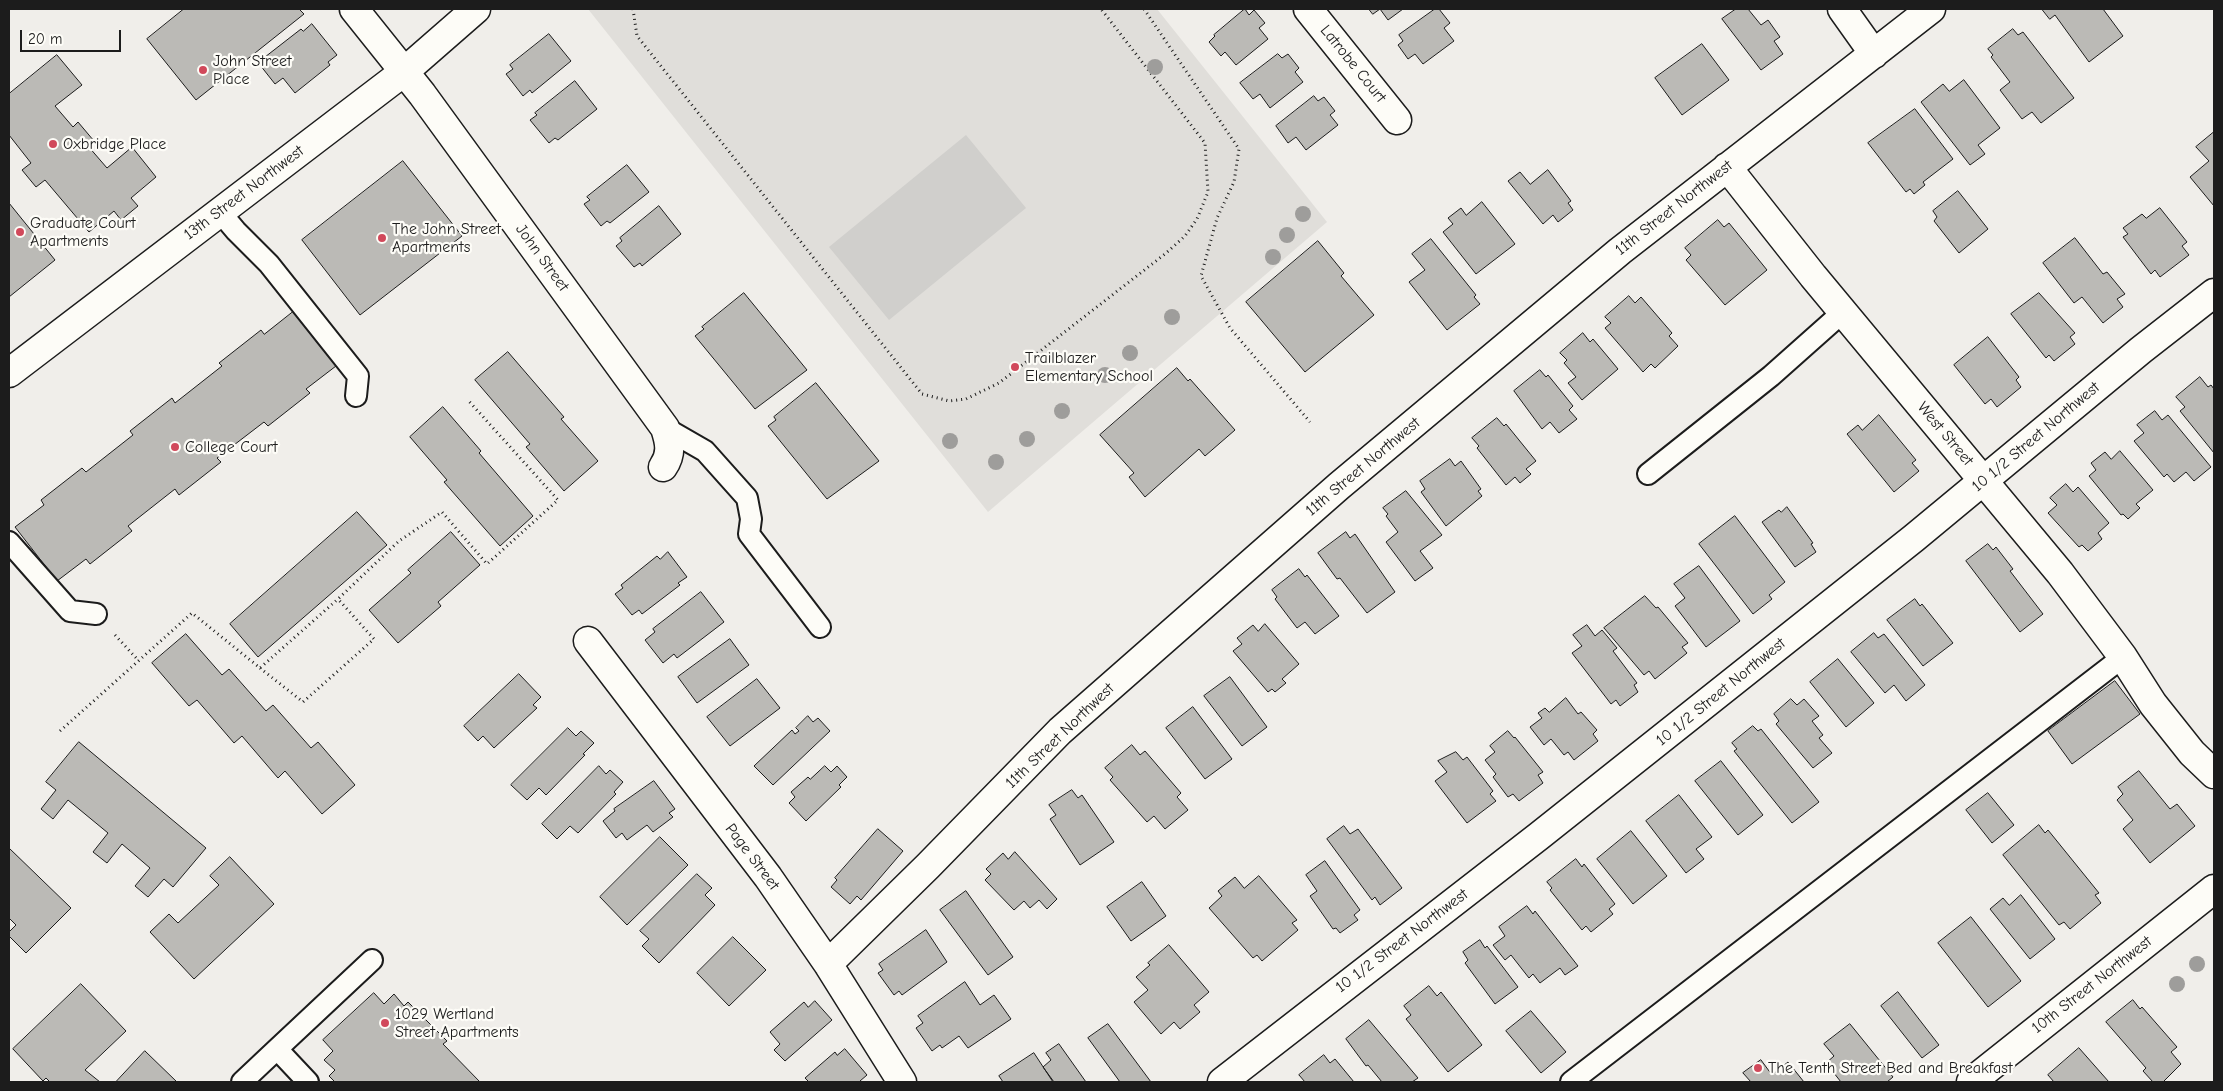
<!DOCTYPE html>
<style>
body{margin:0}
#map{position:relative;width:2223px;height:1091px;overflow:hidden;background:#f0eeea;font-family:"Comic Neue",sans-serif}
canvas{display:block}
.frame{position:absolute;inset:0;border:10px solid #1c1c1c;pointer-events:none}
.scale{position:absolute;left:20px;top:30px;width:101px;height:22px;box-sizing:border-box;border:2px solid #1c1c1c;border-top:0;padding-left:6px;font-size:15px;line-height:18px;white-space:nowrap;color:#1c1c1c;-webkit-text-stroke:4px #fdfcf7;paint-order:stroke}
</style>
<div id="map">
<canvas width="2223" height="1091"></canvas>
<div class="frame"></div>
<div class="scale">20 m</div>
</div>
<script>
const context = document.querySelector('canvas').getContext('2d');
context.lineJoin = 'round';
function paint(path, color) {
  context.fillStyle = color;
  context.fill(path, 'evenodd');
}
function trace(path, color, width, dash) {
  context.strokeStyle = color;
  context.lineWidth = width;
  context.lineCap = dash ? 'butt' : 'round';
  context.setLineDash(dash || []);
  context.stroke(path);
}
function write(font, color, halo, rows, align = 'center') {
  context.font = font + ' "Comic Neue",sans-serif';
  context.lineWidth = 4.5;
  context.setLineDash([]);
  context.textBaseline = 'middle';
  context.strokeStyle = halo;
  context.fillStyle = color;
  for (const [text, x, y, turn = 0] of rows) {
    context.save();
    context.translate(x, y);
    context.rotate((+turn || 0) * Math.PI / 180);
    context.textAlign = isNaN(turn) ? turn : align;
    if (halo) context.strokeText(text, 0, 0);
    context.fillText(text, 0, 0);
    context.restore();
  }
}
const built = new Path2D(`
 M588,9H1157L1327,222L988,512Z`);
const green = new Path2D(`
 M966,135L1026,208L889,320L829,247Z`);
const building = new Path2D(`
 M184,9H299L304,14L196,100L147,39Z
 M1245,9L1249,15L1254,10L1265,23L1259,28L1268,39L1236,65L1225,52L1221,56L1209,42L1215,36L1214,35Z
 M1369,9H1403L1388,20L1380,9L1373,14Z
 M1435,9H1439L1450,23L1444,28L1454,41L1423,64L1415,54L1408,59L1398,45L1403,41L1399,35Z
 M1736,9H1748L1761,25L1768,20L1780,37L1774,41L1783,54L1761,70L1722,19Z
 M2042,9H2103L2123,36L2089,62L2055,15L2050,19Z
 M312,24L337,55L328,62L330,65L295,93L283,78L275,84L260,65L267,59L265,57L301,29L303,31Z
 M2013,29L2018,35L2023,32L2074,98L2041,123L2032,112L2022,119L2000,90L2010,82L1991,57L1993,55L1988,49Z
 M549,34L571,61L532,93L530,90L523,96L506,74L513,69L510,65Z
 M1702,44L1729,80L1682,115L1655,78Z
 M1278,54L1282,58L1288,54L1299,68L1295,72L1303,82L1270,108L1260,94L1253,99L1240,83Z
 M57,55L82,85L55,106L73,127L78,122L94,141L88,146L107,168L132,147L156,177L131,198L138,206L121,220L114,211L89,232L45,180L36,187L22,170L31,163L9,135V94Z
 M1964,80L2000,128L1978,145L1985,154L1970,165L1921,102L1943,84L1949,91Z
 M575,81L597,109L558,140L555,138L549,143L530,120L537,115L535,113Z
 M1314,96L1318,101L1324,97L1335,111L1330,115L1338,125L1306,150L1296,137L1288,143L1276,126Z
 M1915,109L1953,159L1923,182L1925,185L1914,194L1910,189L1906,192L1868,143Z
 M2214,132V206L2190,177L2209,161L2196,147Z
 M403,161L462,236L360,315L302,240Z
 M627,165L649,192L610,223L607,221L601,226L584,204L590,200L587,197Z
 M1548,170L1571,201L1568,203L1573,210L1558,222L1553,215L1543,224L1508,181L1520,172L1530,184Z
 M1958,191L1988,229L1959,253L1934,221L1937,217L1933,211Z
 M1482,202L1515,244L1476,274L1443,232L1453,224L1448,218L1461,208L1466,215Z
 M9,203L55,260L9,297Z
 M659,206L681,234L642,266L640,263L634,267L616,246L622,241L620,238Z
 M2160,208L2187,242L2182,246L2189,255L2160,277L2155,270L2151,274L2123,237L2128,234L2123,228L2142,214L2146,218Z
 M1718,220L1724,227L1729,223L1767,270L1725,305L1686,260L1691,255L1685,248Z
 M2075,238L2103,274L2107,272L2125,294L2117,299L2123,307L2103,323L2082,297L2074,303L2043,263Z
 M1431,239L1476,295L1474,297L1480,304L1447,330L1409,282L1425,270L1412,254Z
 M1318,241L1344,273L1341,276L1374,315L1305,372L1246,302Z
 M744,293L807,370L755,409L695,336L704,329L702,327Z
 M2039,293L2075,333L2070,337L2075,344L2054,361L2049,355L2046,358L2011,314Z
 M1629,296L1635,303L1641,297L1672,333L1669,336L1678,346L1655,368L1651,364L1643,372L1605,328L1611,323L1605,317Z
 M293,312L336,366L306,389L310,393L268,426L264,422L217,458L221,462L179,495L175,489L128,526L132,531L90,564L86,559L57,581L15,527L44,505L41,500L82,468L86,472L133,435L130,431L172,398L175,403L222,366L219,363L261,330L264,334Z
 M1583,333L1590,342L1593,339L1618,369L1582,400L1568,383L1576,377L1564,363L1567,360L1560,353Z
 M1988,337L2019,377L2016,380L2021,387L1997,407L1991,399L1985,404L1954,365Z
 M508,352L564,417L561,419L598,461L564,491L526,447L530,444L475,380Z
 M1177,368L1188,381L1190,379L1235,430L1205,456L1199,449L1145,497L1129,477L1134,473L1100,435Z
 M1540,370L1546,377L1548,375L1573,406L1569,410L1577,419L1559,433L1550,422L1542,429L1514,391Z
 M2200,377L2208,387L2211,385L2214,389V453L2180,411L2185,407L2176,397Z
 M816,383L879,461L827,499L768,426L776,420L774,417Z
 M443,407L481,451L479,453L533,516L500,546L444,482L447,480L410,437Z
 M2155,411L2162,420L2168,415L2211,467L2194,481L2186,472L2174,482L2167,474L2164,477L2134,441L2144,433L2137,425Z
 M1879,415L1916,460L1912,463L1919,471L1894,492L1847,434L1858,425L1862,430Z
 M1497,418L1504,426L1506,424L1536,461L1526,469L1531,474L1520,483L1515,477L1506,485L1477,448L1479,446L1472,438Z
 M2120,451L2153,490L2136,504L2140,508L2128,519L2123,514L2121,515L2089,476L2096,470L2091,463L2105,452L2111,459Z
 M1450,459L1455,466L1461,461L1481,489L1478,491L1482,496L1446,526L1421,492L1425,489L1420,481Z
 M2066,484L2073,492L2078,487L2109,523L2098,533L2102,539L2088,551L2082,545L2079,547L2048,513L2057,505L2050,498Z
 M1406,491L1442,535L1420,551L1433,568L1415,581L1386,542L1398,532L1386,516L1388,514L1383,508Z
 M1787,507L1813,543L1811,544L1816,552L1795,567L1762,522L1779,510L1781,512Z
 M357,512L387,545L258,657L230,624Z
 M1735,516L1785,582L1769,595L1772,599L1753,614L1699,544Z
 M451,532L480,565L438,602L441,606L398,643L369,610L411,573L408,570Z
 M1346,532L1350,538L1355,534L1395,592L1367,613L1340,578L1337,579L1318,553Z
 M1988,544L1993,550L1996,547L2013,569L2010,571L2043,614L2020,632L1966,561Z
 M668,552L687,577L678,583L680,585L642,614L639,610L632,615L615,594L623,588L621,585L657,556L660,559Z
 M1699,566L1740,621L1706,647L1675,606L1685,598L1674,584Z
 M1299,569L1305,577L1307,575L1339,616L1315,634L1305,622L1297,628L1275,599L1277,597L1272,590Z
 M701,592L724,622L677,658L674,654L663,663L645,640L655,632L653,629Z
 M1645,596L1656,608L1658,607L1688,643L1682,647L1687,653L1655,679L1649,671L1644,675L1604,628Z
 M1915,599L1920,606L1922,604L1953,643L1923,666L1887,620Z
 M1265,624L1299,664L1282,679L1286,683L1275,692L1272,689L1268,692L1233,651L1242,644L1237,638L1253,625L1258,631Z
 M1587,625L1595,636L1602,630L1617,648L1613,651L1637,683L1634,685L1638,692L1620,706L1616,700L1611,704L1572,653L1582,646L1573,635Z
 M1874,633L1878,638L1884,634L1925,685L1906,701L1894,685L1885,693L1851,652Z
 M186,634L222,675L229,669L266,711L273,705L311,748L318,742L355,785L322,814L285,771L278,778L242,736L234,743L197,700L189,706L152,663Z
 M730,639L749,665L697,703L678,677Z
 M1838,659L1874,703L1846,727L1810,682Z
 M519,674L541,697L533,705L537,708L494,748L483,736L478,741L464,726Z
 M1230,677L1267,727L1242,746L1204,696Z
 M757,679L780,708L730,746L707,717Z
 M2115,681L2140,714L2072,764L2048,731Z
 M1566,698L1578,714L1581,712L1597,730L1593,734L1598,741L1574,760L1568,752L1564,755L1551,739L1544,745L1530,727L1542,718L1538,713L1545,708L1549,712Z
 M1791,699L1797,705L1804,699L1819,716L1812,721L1823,735L1819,738L1832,753L1813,768L1776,724L1779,721L1774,714Z
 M1193,707L1232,759L1205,779L1166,728Z
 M808,716L813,722L818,718L830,731L773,785L754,766L792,730L795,734L799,731L796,728Z
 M1753,726L1758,731L1761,729L1819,802L1792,823L1734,751L1737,749L1732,743Z
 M568,728L576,736L581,731L594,743L583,754L585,755L546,795L539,788L527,800L511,785Z
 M1508,731L1514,738L1515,737L1543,772L1538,775L1543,783L1519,801L1513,794L1508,797L1493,777L1496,774L1485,760L1495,752L1490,746Z
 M79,742L206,848L173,887L164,879L148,897L135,886L150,868L122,844L107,863L93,852L108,833L68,800L53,819L41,809L56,790L46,782Z
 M1132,745L1140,755L1145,751L1181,793L1177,797L1188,810L1165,829L1154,816L1147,822L1110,780L1113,777L1105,768Z
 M1456,752L1463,760L1467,757L1493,791L1490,794L1496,801L1467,823L1435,781L1447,772L1438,761Z
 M1721,761L1763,815L1738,835L1695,781Z
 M599,766L606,774L610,770L623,782L614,792L616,794L578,833L570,826L557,839L542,824Z
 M825,766L831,772L837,766L847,777L839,785L841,787L806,821L789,803L795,797L791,792L808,777L810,779Z
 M2139,771L2170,809L2177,804L2195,826L2150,863L2123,829L2133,820L2117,800L2123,794L2118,787Z
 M654,781L675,809L669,813L673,817L653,832L647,825L627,840L622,833L616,838L603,821L615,811L614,809Z
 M1072,790L1078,798L1082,795L1114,842L1080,865L1050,819L1056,815L1049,805Z
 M1988,793L2014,825L1992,843L1966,810Z
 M1679,795L1712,837L1696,849L1704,859L1686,873L1646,821Z
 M2039,825L2045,833L2048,830L2099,893L2095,895L2101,903L2070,929L2064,922L2059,925L2003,855Z
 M1344,826L1350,834L1358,829L1402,888L1380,905L1375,897L1372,900L1327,839Z
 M878,829L903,851L861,900L857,896L850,904L831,887L837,880L835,878Z
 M1631,831L1667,876L1633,904L1597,859Z
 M660,837L688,865L627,925L600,897Z
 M9,848L71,908L26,953L9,936V932L16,925L9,918Z
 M1015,852L1057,899L1047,909L1039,900L1030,908L1024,901L1014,910L985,880L991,874L986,869L1003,853L1008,859Z
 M230,857L274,904L194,979L150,932L169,914L178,923L219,885L210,876Z
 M1576,859L1582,867L1584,864L1615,904L1609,909L1613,914L1591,932L1586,926L1582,930L1550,890L1552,888L1547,882Z
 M1325,861L1360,910L1354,915L1358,920L1340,933L1336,928L1333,929L1310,896L1317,891L1306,875Z
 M697,874L712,888L705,895L715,905L659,963L642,946L649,939L640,931Z
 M1259,876L1297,920L1292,923L1298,930L1262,961L1257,955L1253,958L1209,908L1222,896L1218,891L1235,877L1244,888Z
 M1142,882L1166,916L1131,941L1107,907Z
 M966,891L1013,957L988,975L940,910Z
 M2021,895L2055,939L2030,959L1990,909L2003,898L2009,905Z
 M1527,906L1533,914L1535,911L1578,966L1565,975L1560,968L1540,983L1533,974L1529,978L1511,955L1505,960L1493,945L1505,936L1499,927Z
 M1971,917L2021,981L1988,1007L1938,943Z
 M926,930L947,962L902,995L899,991L894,995L878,973L883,970L879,964Z
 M733,937L766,970L729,1006L697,973Z
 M1480,940L1485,948L1487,946L1518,987L1495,1004L1465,963L1468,960L1463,952Z
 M1169,945L1209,992L1194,1005L1200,1012L1180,1029L1174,1022L1161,1034L1134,1002L1148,990L1136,977L1150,965L1148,963Z
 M965,982L980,1005L994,995L1011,1019L968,1048L959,1036L942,1048L940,1045L932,1051L916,1028L923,1023L918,1016Z
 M81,984L126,1031L85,1070L100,1082H50L46,1078L43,1081L13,1049Z
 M1429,986L1437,996L1441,992L1482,1045L1448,1072L1406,1019L1411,1015L1404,1006Z
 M1898,992L1939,1045L1922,1058L1881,1006Z
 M374,993L384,1004L394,994L404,1006L408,1002L447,1041L443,1044L480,1082H335L329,1076L335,1070L324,1060L333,1051L323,1040Z
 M2133,1000L2140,1009L2142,1007L2177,1047L2171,1052L2181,1064L2163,1082H2153L2143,1071L2146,1068L2106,1022Z
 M815,1001L832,1020L785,1061L774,1050L780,1044L770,1032L804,1002L808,1007Z
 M1531,1011L1566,1052L1541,1073L1506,1031Z
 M1369,1020L1418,1078L1412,1082H1382L1368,1065L1366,1066L1346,1039Z
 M1108,1024L1151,1082H1120L1088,1038Z
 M1850,1024L1893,1077L1887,1082H1841L1826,1063L1834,1056L1824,1044Z
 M1059,1044L1086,1082H1054L1043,1067L1051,1060L1046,1053Z
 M2079,1048L2109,1082H2054L2048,1075Z
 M845,1049L867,1075L860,1081L861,1082H809L805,1078L835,1052L837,1055Z
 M145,1051L177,1082H116Z
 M1034,1053L1053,1082H1003L999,1076Z
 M1324,1055L1330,1063L1335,1059L1354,1082H1305L1299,1075Z
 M1761,1060L1772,1075L1788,1062L1804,1082H1751L1743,1073Z`);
const path = new Path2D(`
 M633,9L637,36L922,394L949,401L966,399L999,383L1165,254L1185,236L1197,219L1208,192L1205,143L1101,9
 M1144,9L1239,149L1234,182L1217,218L1201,276L1230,328L1310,422
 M115,635L138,660
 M260,668L303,702L374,639L338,599
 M60,731L192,613L260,668L338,599L399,541L442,512L487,564L558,500L467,399`);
const service = new Path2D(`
 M220,212L236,231L269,264L358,376L356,396
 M665,428L705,451L747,498L751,519L749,534L820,627
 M1648,474L1771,376L1843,312
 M9,542L70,611L96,614
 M242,1082L277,1049
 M308,1082L277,1049L372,960
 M1571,1082L2123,657`);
const minor = new Path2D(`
 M354,9L422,94L665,428C670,443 672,454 663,467
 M1308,9L1397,120
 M1842,9L1874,54
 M1727,167L1813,276L2060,573L2123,657L2153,704L2192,753L2214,774
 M9,373L405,71L476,9
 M588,641L768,877L828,964L902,1082
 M828,964L928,866L1060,731L1339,486L1620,251L1931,9
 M1222,1082L1539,836L1914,538L2141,350L2214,293`);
const secondary = new Path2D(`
 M1971,1082L2214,889`);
const trees = [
 [1155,67],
 [1303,214],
 [1287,235],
 [1273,257],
 [1172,317],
 [1130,353],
 [1105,375],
 [1062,411],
 [1027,439],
 [950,441],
 [996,462],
 [2197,964],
 [2177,984]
];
const markers = [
 [203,70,5,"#d1495b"],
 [53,144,5,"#d1495b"],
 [20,232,5,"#d1495b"],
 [382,238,5,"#d1495b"],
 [1015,367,5,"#d1495b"],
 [175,447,5,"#d1495b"],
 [385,1023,5,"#d1495b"],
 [1758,1068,5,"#d1495b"]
];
const poiNames = [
 ["John Street",213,61],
 ["Place",213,79],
 ["Oxbridge Place",63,144],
 ["Graduate Court",30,223],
 ["Apartments",30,241],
 ["The John Street",392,229],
 ["Apartments",392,247],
 ["Trailblazer",1025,358],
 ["Elementary School",1025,376],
 ["College Court",185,447],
 ["1029 Wertland",395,1014],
 ["Street Apartments",395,1032],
 ["The Tenth Street Bed and Breakfast",1768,1068]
];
const streetNames = [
 ["Latrobe Court",1353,64,51],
 ["13th Street Northwest",244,193,-37],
 ["11th Street Northwest",1674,208,-38],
 ["John Street",542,258,54],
 ["West Street",1945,434,50],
 ["10 1/2 Street Northwest",2036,437,-40],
 ["11th Street Northwest",1363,467,-40],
 ["10 1/2 Street Northwest",1721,692,-39],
 ["11th Street Northwest",1060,736,-44],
 ["Page Street",752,857,53],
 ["10 1/2 Street Northwest",1402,941,-37],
 ["10th Street Northwest",2092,985,-38]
];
paint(built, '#e0deda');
paint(green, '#d0cfcc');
paint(building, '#bbbab6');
trace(building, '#1c1c1c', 1);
trace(service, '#1c1c1c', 24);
trace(minor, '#1c1c1c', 31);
trace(secondary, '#1c1c1c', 31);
trace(path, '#1c1c1c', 3, [1, 4]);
trace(service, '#fdfcf7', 20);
trace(minor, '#fdfcf7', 28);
trace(secondary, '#fdfcf7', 28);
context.fillStyle = '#9e9d9b';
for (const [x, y] of trees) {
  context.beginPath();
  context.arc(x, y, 8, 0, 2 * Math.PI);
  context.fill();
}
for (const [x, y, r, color] of markers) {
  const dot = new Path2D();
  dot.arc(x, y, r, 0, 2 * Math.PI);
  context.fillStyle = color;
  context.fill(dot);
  trace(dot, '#fdfcf7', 2);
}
write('16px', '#1c1c1c', '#fdfcf7', poiNames, 'left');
write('16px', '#1c1c1c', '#fdfcf7', streetNames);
</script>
